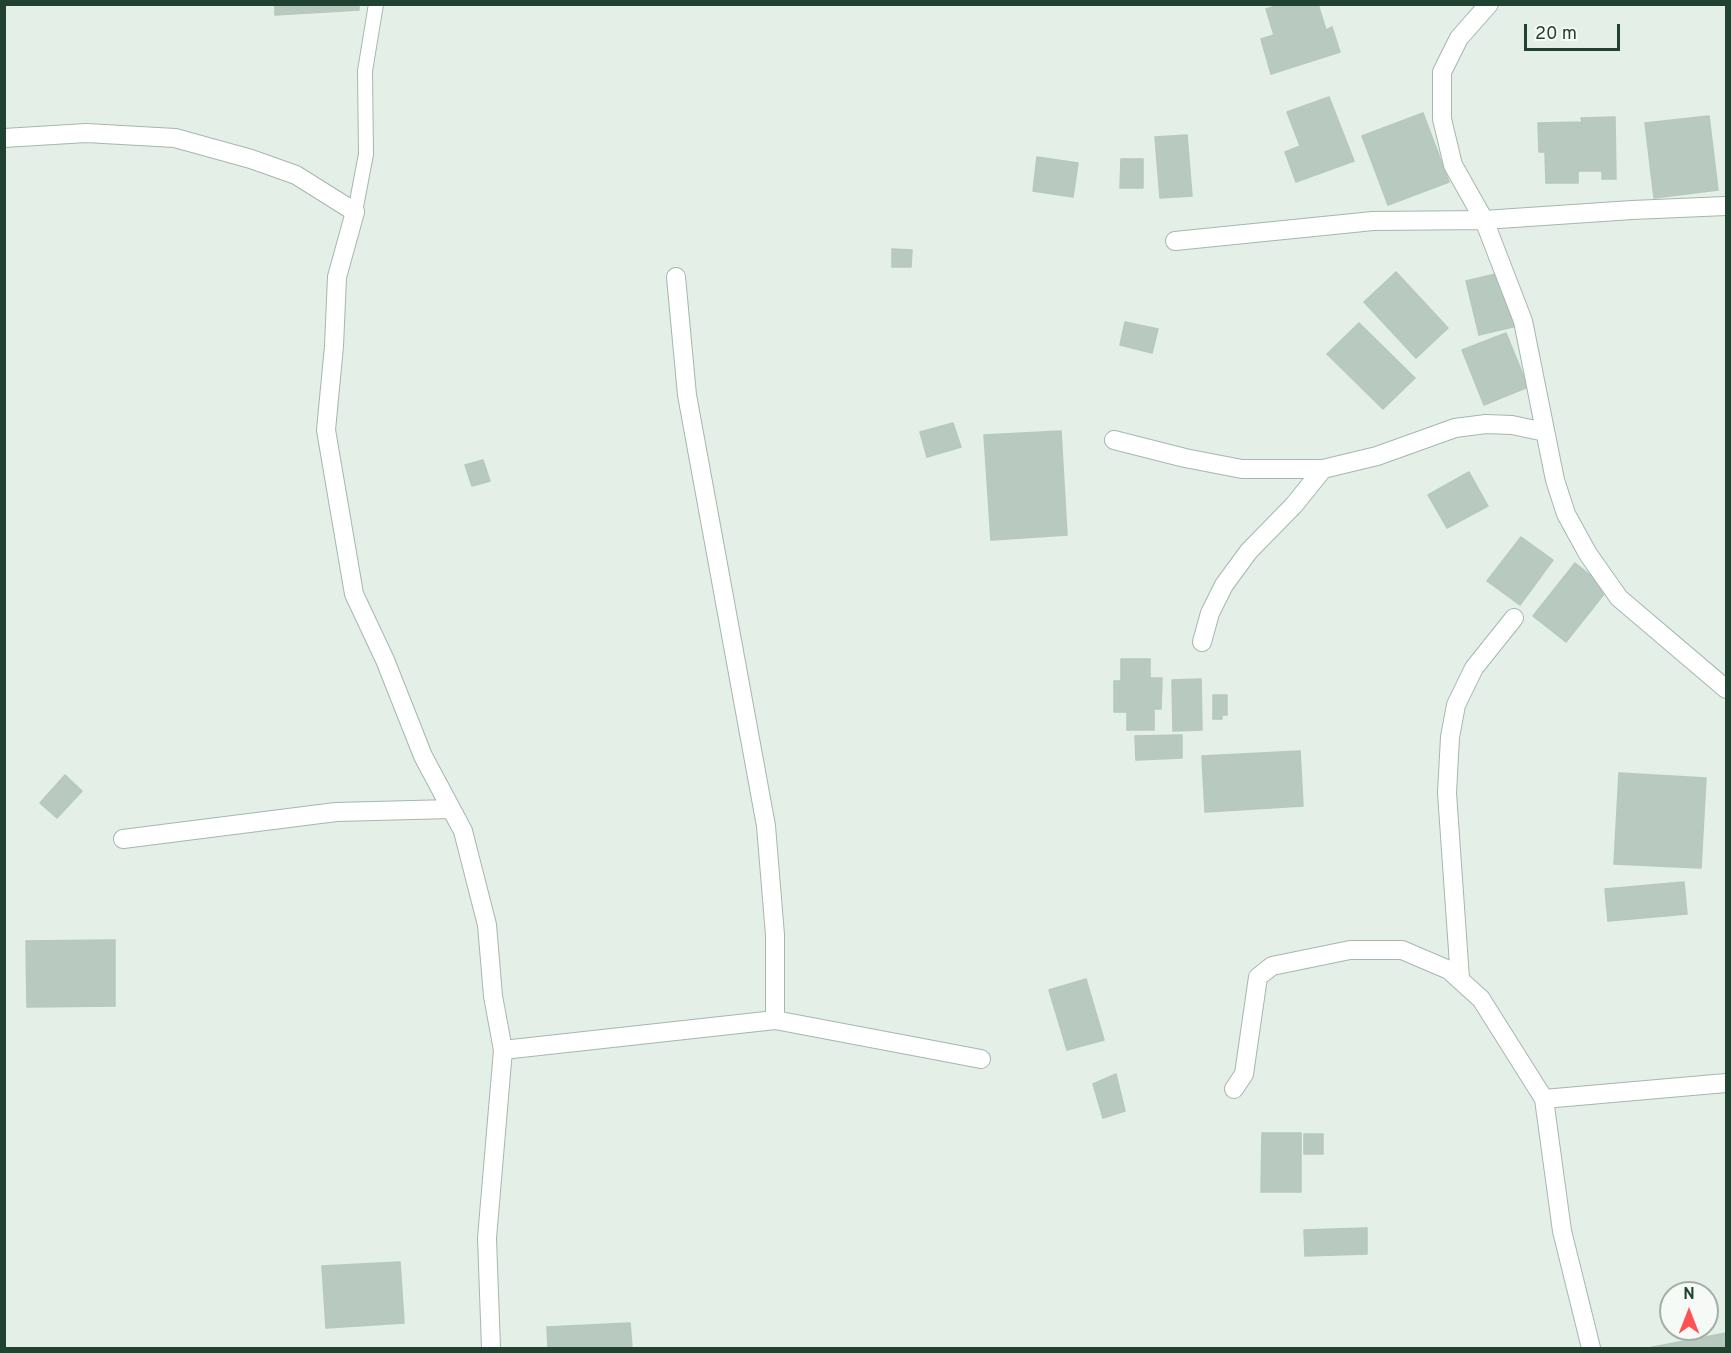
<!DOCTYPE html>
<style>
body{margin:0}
#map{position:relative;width:1731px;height:1353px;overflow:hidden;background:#e3efe7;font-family:Overpass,sans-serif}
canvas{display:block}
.frame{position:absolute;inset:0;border:6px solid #214231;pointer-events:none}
.north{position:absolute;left:1659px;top:1281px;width:60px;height:60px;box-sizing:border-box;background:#f5faf6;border:2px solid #a0b0a7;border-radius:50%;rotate:0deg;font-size:16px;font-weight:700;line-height:24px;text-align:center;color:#214231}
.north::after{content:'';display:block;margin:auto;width:21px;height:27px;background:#ff5152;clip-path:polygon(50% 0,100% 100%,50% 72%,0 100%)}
.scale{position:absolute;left:1524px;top:24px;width:96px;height:27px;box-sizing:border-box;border:3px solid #214231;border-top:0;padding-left:8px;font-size:18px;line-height:21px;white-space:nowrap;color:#214231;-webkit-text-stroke:4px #f5faf6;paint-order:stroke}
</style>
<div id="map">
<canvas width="1731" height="1353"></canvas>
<div class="frame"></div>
<div class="north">N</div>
<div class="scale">20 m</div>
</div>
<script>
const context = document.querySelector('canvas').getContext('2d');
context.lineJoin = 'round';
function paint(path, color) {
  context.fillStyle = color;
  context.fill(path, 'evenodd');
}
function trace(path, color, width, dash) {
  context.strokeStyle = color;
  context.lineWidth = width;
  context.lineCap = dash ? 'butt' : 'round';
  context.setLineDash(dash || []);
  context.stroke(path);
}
const building = new Path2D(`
 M275,4H359V10L275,15Z
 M1283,4H1318L1326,30L1332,27L1340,52L1271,74L1261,39L1274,35L1266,9Z
 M1329,97L1354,161L1296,182L1285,152L1300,146L1287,112Z
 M1423,113L1449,182L1388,205L1362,136Z
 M1709,116L1718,190L1654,198L1645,123Z
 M1615,117L1616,179H1602V171H1578V183H1546L1545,152H1539L1538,123L1582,122L1581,118Z
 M1187,135L1192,196L1160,198L1155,137Z
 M1037,157L1078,163L1073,197L1033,191Z
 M1121,159H1143V188H1120Z
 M892,249L912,250L911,267H892Z
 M1396,272L1448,328L1416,358L1364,302Z
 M1504,272L1517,326L1479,335L1466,281Z
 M1125,322L1158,329L1152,353L1120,345Z
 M1359,323L1415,378L1383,409L1327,354Z
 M1506,333L1528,387L1484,405L1462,350Z
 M953,423L961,447L927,457L920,432Z
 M1061,431L1067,535L991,540L984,435Z
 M483,460L490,481L472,486L465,465Z
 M1469,472L1488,506L1447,528L1428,495Z
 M1521,537L1553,560L1520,605L1487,581Z
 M1575,563L1608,589L1566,642L1533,616Z
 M1121,659H1150V678H1162L1161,709H1154V730H1127V712H1114V681H1121Z
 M1201,679L1202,730L1173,731L1172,680Z
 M1213,695H1227V715H1222V719H1213Z
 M1182,735V758L1136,760L1135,736Z
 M1300,751L1303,806L1205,812L1202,756Z
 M1619,773L1706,778L1701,868L1614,864Z
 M65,775L82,791L57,818L40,803Z
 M1684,882L1687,914L1608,921L1605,889Z
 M115,940V1006L27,1007L26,941Z
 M1086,979L1104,1040L1067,1050L1049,990Z
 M1116,1074L1125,1111L1103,1118L1093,1084Z
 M1262,1133H1301V1192H1261Z
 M1304,1134H1323V1154H1304Z
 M1367,1228V1254L1305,1256L1304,1230Z
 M400,1262L404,1323L326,1328L322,1266Z
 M630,1323L632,1348H548L547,1327Z
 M1726,1333V1348H1648Z`);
const service = new Path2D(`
 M355,212L366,154L365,71L376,4`);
const minor = new Path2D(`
 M1489,4L1459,38L1442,72V119L1453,165L1484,220L1523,321L1555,480L1566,514L1588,554L1619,598L1726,689
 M4,138L86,133L175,138L251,159L296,175L355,212L337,277L334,346L326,430L354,594L385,660L423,756L463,831L487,925L493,996L503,1050L487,1238L491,1348
 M1175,241L1373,221L1484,220L1632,210L1726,206
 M1114,440L1185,458L1242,469H1323L1377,456L1455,428L1486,424L1512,425L1545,432
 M1202,642L1210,613L1224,585L1249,551L1294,505L1323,469
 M123,839L336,812L451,809
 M1460,979L1447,793L1450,737L1456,705L1474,668L1514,618
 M775,1020L981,1059
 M503,1050L775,1020V935L766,826L687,395L676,277
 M1234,1089L1244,1074L1258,977L1272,966L1350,950H1402L1449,970L1481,999L1544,1099L1562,1231L1591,1348
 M1544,1099L1726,1083`);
paint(building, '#b8cabf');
trace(building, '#b5c9bc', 1.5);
trace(service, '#a5b8ad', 16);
trace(minor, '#a5b8ad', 20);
trace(service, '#fff', 14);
trace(minor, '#fff', 18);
</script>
